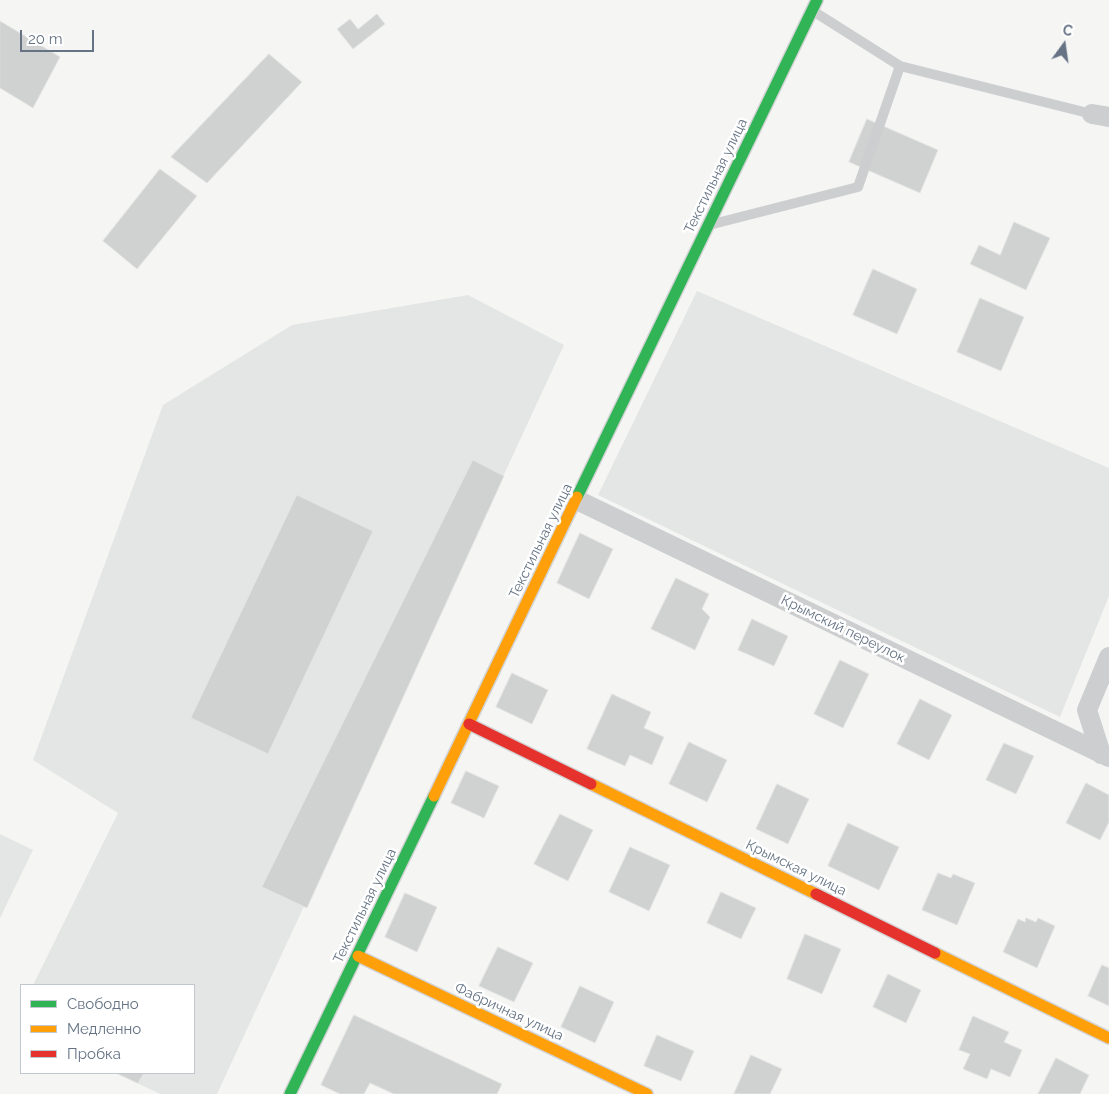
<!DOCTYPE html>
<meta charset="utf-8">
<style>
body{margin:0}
#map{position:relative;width:1109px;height:1094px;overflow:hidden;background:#f5f5f4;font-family:Raleway,sans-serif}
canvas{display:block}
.legend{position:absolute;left:20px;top:984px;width:175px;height:90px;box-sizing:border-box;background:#fff;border:1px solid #c1c7ce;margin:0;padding:6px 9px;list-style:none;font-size:15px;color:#657384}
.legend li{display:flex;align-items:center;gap:10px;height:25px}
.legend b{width:25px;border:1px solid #c1c7ce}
.north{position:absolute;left:1039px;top:20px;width:50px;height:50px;-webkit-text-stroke:4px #fff;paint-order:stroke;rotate:14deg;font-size:14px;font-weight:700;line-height:20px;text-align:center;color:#657384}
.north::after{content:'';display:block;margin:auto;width:18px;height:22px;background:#657384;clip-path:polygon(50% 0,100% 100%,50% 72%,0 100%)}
.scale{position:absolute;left:20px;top:30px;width:74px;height:22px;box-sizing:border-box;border:2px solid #657384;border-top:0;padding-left:6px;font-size:15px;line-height:18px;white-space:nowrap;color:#657384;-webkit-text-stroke:4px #fff;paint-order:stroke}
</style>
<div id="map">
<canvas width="1109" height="1094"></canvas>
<ul class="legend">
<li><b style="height:6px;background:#30b455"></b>Свободно</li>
<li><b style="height:6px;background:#ff9f0a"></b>Медленно</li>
<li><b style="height:6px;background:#e5322d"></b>Пробка</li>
</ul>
<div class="north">С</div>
<div class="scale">20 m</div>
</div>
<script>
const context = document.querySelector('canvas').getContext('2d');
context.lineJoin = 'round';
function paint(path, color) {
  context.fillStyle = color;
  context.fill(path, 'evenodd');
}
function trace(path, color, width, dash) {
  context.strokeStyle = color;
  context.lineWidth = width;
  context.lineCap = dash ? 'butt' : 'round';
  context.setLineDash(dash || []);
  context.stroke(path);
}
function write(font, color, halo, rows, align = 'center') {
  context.font = font + ' Raleway,sans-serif';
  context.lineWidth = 5;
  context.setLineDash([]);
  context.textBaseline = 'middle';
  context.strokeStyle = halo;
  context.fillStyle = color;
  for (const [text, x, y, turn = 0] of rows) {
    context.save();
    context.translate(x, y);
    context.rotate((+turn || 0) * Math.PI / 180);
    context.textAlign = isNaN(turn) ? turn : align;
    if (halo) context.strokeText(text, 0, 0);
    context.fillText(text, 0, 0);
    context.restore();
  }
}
const built = new Path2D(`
 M697,291L1109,468V596L1060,717L598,495Z
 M468,295L564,345L217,1094H160L116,1073H194V985H33L118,813L33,760L163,405L292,325Z
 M0,834L33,850L0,918Z`);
const building = new Path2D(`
 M377,14L385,24L353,49L337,29L350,19L358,29Z
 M0,21L60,57L33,108L0,88Z
 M269,54L302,82L207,183L171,157Z
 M867,119L938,150L920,193L849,162Z
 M160,169L197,196L137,269L103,241Z
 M1014,222L1050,238L1026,290L970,264L979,245L1000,255Z
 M873,269L917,289L897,334L853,315Z
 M980,298L1024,317L1001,371L957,352Z
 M473,460L504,476L307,908L262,887Z
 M297,495L373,531L268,754L191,718Z
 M580,533L613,549L589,599L557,583Z
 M676,578L709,594L702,609L710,617L695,650L651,629Z
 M752,619L788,636L774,666L738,650Z
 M840,660L869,674L843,728L814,714Z
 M512,673L548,690L532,724L496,707Z
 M612,694L651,712L644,728L664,737L652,765L630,755L625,766L587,749Z
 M920,699L952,715L929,760L897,744Z
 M689,742L727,760L707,802L669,784Z
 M1004,743L1034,756L1016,794L986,780Z
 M466,771L499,786L484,818L451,803Z
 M1086,783L1109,795V822L1100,840L1066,823Z
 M777,784L809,799L788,844L756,829Z
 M560,814L593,830L568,881L534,864Z
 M848,823L899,847L879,890L828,866Z
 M630,847L670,865L649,911L609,892Z
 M938,873L951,878L953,874L975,883L957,925L922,910Z
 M721,892L756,908L741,939L707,923Z
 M405,893L437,907L417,952L385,937Z
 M1026,918L1036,922L1038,918L1055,926L1037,968L1003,952L1018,919L1025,922Z
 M805,934L841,949L822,994L787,979Z
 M498,947L533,963L514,1002L479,986Z
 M1102,965L1109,968V1006L1088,996Z
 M888,974L921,990L906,1023L873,1007Z
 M580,986L614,1002L595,1043L561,1027Z
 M354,1015L502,1084L497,1094H394L370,1083L364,1094H340L321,1085Z
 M973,1016L1009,1032L1004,1042L1022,1050L1010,1077L991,1069L987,1079L963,1069L970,1054L959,1050Z
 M657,1035L694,1051L681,1081L644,1066Z
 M751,1055L782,1069L770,1094H734Z
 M1056,1058L1089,1075L1080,1094H1038Z
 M116,1073H144L138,1083Z`);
const lane = new Path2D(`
 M900,66L1092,114
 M713,224L858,187L900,66L813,11`);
const street = new Path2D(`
 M1092,114L1109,117
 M577,500L1109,757
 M1101,754L1087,710L1109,657`);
const fast = new Path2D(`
 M577,497L817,0
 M290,1094L434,796`);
const slow = new Path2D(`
 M591,784L816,894
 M434,796L577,497
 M935,953L1109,1038
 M358,956L647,1094`);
const jam = new Path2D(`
 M469,724L591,784
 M816,894L935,953`);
const streetNames = [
 ["Текстильная улица",716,176,-64],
 ["Текстильная улица",541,541,-64],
 ["Крымский переулок",843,629,26],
 ["Крымская улица",796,868,26],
 ["Текстильная улица",365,906,-64],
 ["Фабричная улица",509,1012,25]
];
paint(built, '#e4e5e5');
paint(building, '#d0d1d1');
trace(building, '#e4e4e4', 1);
trace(fast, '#d2d3d4', 14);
trace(slow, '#d2d3d4', 14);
trace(jam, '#d2d3d4', 14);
trace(lane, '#cdcecf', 10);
trace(street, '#cdcecf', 20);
trace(fast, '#30b455', 11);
trace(slow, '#ff9f0a', 11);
trace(jam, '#e5322d', 11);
write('14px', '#657384', '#fff', streetNames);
</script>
